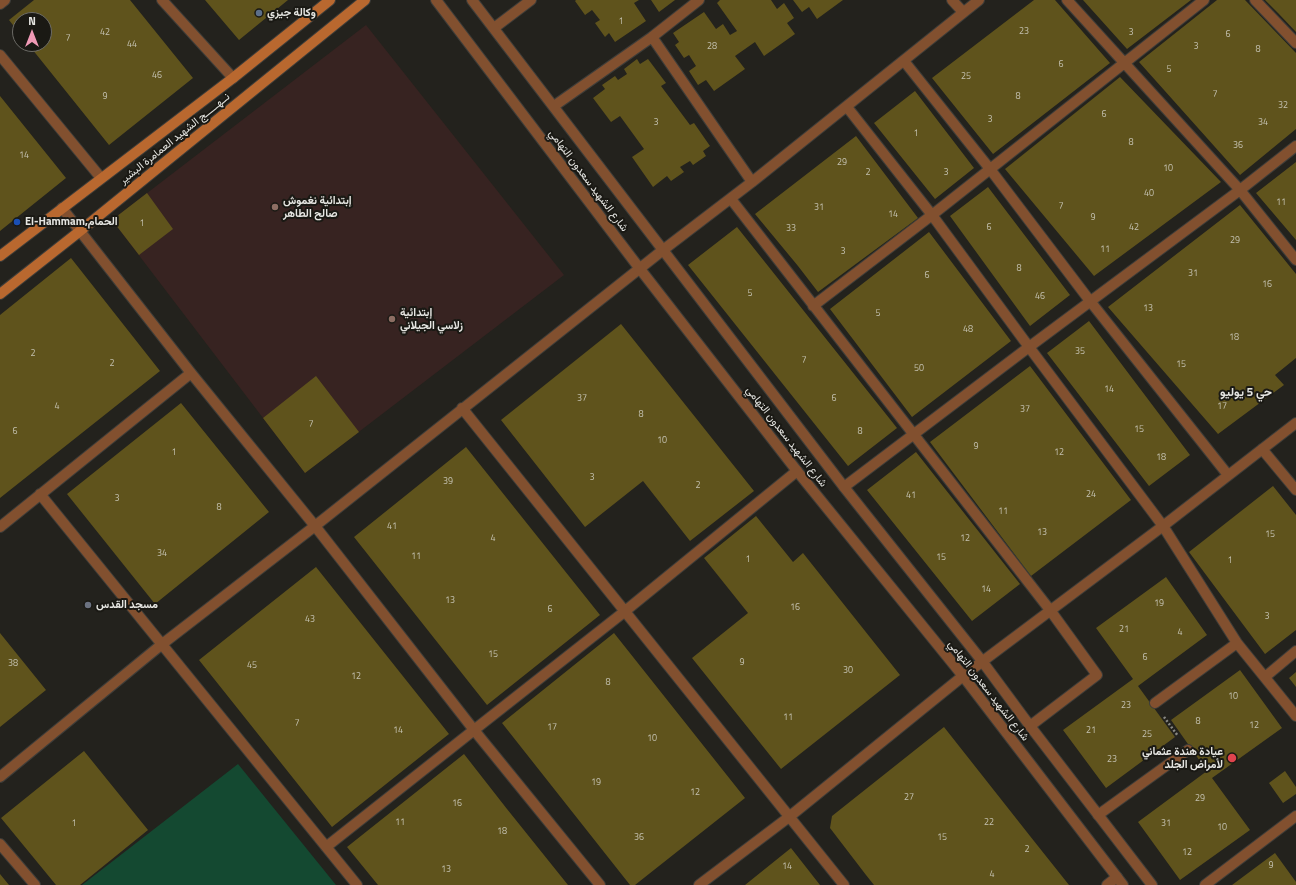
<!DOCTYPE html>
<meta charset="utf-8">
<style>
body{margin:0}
#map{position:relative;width:1296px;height:885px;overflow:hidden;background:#23221d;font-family:"Titillium Web",sans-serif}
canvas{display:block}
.north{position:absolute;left:12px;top:12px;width:40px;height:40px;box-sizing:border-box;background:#1a1914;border:1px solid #6c6b66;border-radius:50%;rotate:0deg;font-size:11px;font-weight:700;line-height:16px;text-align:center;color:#e6e6e2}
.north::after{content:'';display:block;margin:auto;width:14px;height:18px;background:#f09ab6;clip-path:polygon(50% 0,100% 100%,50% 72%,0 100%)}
</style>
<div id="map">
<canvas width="1296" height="885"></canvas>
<div class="north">N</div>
</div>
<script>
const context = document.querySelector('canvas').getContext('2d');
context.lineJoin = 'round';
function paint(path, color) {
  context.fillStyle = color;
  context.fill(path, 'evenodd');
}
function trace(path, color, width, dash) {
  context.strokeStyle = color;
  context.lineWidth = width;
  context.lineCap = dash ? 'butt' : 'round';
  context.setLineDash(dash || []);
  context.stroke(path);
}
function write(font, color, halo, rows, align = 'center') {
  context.font = font + ' "Titillium Web",Vazirmatn,sans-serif';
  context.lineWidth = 4;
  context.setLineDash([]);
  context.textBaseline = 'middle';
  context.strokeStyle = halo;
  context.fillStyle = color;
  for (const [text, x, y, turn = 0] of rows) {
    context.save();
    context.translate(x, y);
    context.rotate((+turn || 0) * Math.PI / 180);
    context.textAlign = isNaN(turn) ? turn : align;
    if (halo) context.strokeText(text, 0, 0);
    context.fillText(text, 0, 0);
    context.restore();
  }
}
const education = new Path2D(`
 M366,25L564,275L305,473L112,220Z`);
const green = new Path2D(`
 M238,764L336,885H82Z`);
const building = new Path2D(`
 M34,0H130L193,78L109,145L28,44H44V20H20V34L9,20Z
 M205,0H288L239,40Z
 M576,0H639L634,3L646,21L615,42L609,33L605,37L595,23L600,20L592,10L585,15L575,1Z
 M651,0H675L659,12Z
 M720,0H771L777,9L784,3L794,18L787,23L795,34L764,56L755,42L735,56L745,69L714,91L706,80L698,85L689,71L696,66L689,55L684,58L675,45L679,42L673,33L704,12L716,29L723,24L730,35L737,31L717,3Z
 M793,0H843L817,19L809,7L802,12Z
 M1034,0H1055L1110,63L993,154L932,78Z
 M1083,0H1191L1127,49Z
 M1217,0H1245L1296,53V129L1240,175L1139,62Z
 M1265,0H1296V32L1278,13Z
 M637,59L640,64L648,59L666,83L661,86L690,125L694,123L710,146L703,151L706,156L693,165L690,161L680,167L684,172L671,181L667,176L653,187L632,157L644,149L620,116L611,122L593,98L605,89L602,85L615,76L618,80L627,74L624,69Z
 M1120,77L1221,182L1094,276L1005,169Z
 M915,91L974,168L935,199L874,123Z
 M0,96L66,178L0,231Z
 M856,136L918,218L818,292L798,266L755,214Z
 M1296,162V240L1256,193Z
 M988,187L1070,295L1030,326L950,216Z
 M147,193L173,229L139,255L112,220Z
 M1240,205L1296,274V358L1275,375L1284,385L1218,434L1108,307Z
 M737,227L897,428L848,466L688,265Z
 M929,232L1011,341L912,417L830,309Z
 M71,258L160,371L0,498V315Z
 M1089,321L1190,455L1149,486L1047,353Z
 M621,324L754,491L690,541L643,481L585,527L501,420Z
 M1030,366L1131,500L1031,576L930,442Z
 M316,376L359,432L305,473L263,418Z
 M181,403L269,512L155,604L67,494Z
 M466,447L600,615L487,705L354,537Z
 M916,452L1020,584L972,621L867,490Z
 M1273,486L1296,515V630L1265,654L1189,552Z
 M756,516L793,562L803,553L900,675L781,769L692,658L748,613L704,558Z
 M316,567L449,734L332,827L199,660Z
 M1166,577L1207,635L1138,686L1175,737L1106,788L1063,730L1133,679L1096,628Z
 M0,633L46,690L0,727Z
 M614,633L745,798L635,885H630L502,723Z
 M1240,670L1282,728L1212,778L1250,830L1180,880L1138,822L1207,771L1171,720Z
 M1296,672V687L1289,678Z
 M944,727L1030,836L1069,885H874L866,875L830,828L832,816Z
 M84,751L148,830L80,885H56L1,818Z
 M464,754L507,809L568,885H378L347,847Z
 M1285,771L1296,787V794L1283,803L1269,783Z
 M791,848L820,885H745Z
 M1275,853L1296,882V885H1232Z
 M0,874L9,885H0Z`);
const path = new Path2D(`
 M1164,717L1178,736`);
const minor = new Path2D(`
 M162,0L233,78
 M952,0L963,12
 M1067,0L1240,190L1296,260
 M1255,0L1296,43
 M0,4L5,0
 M494,28L531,0
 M652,37L752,182
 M0,55L101,178
 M904,61L990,169L1090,301L1228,475
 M554,106L652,37L699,0
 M847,107L932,215L1029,347L1163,526L1237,643L1296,716
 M731,199L1050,610L1097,675L1030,726
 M62,208L191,373L315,526L474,730L600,885
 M813,306L932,215L1204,0
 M462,408L844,885
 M1262,449L1296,490
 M844,487L1029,347L1240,190L1296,146
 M40,494L357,885
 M0,527L191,373
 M1265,677L1296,651
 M1155,703L1237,643
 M0,777L161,645L315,526L663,250L752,182L979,0
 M1098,815L1188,750
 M0,844L35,885
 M326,847L474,730L624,612L797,471
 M699,885L789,817L963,676L1163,526L1296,423
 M1107,885L1117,877
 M1205,885L1296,816`);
const tertiary = new Path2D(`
 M436,0L640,269L797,471L963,676L1123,885
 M472,0L844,487L982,661L1030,726L1152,885`);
const secondary = new Path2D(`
 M0,256L233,78L330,0
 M0,294L80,231L365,0`);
const markers = [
 [259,13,4,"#5c6f8a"],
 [275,207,4,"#8d6e63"],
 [17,222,4,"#1a4fb4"],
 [392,319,4,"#8d6e63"],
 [88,605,4,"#6b7280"],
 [1232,758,5,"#e0444e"]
];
const numberNames = [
 ["1",621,22],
 ["23",1024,32],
 ["42",105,33],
 ["3",1131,33],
 ["6",1228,35],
 ["7",68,39],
 ["44",132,45],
 ["28",712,47],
 ["3",1196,47],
 ["8",1258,50],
 ["6",1061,65],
 ["5",1169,70],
 ["46",157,76],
 ["25",966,77],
 ["7",1215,95],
 ["9",105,97],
 ["8",1018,97],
 ["32",1283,106],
 ["6",1104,115],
 ["3",990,120],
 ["3",656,123],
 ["34",1263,123],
 ["1",916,134],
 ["8",1131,143],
 ["36",1238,146],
 ["14",24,156],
 ["29",842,163],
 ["10",1168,169],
 ["2",868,173],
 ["3",946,173],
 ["40",1149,194],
 ["11",1281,203],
 ["7",1061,207],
 ["31",819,208],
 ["14",893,215],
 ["9",1093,218],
 ["1",142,224],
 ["6",989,228],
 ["42",1134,228],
 ["33",791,229],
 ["29",1235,241],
 ["11",1105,250],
 ["3",843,252],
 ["8",1019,269],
 ["31",1193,274],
 ["6",927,276],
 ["16",1267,285],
 ["5",750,294],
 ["46",1040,297],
 ["13",1148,309],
 ["5",878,314],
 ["48",968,330],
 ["18",1234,338],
 ["35",1080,352],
 ["2",33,354],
 ["7",804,361],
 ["2",112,364],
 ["15",1181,365],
 ["50",919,369],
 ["14",1109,390],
 ["37",582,399],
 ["6",834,399],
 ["4",57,407],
 ["17",1222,407],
 ["37",1025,410],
 ["8",641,415],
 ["7",311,425],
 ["15",1139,430],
 ["6",15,432],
 ["8",860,432],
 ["10",662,441],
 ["9",976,447],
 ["1",174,453],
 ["12",1059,453],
 ["18",1161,458],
 ["3",592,478],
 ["39",448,482],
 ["2",698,486],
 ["24",1091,495],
 ["41",911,496],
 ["3",117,499],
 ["8",219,508],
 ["11",1003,512],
 ["41",392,527],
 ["13",1042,533],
 ["15",1270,535],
 ["4",493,539],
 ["12",965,539],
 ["34",162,554],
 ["11",416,557],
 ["15",941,558],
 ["1",748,560],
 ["1",1230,561],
 ["14",986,590],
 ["13",450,601],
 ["19",1159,604],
 ["16",795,608],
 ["6",550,610],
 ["3",1267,617],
 ["43",310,620],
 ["21",1124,630],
 ["4",1180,633],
 ["15",493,655],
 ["6",1145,658],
 ["9",742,663],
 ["38",13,664],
 ["45",252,666],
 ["30",848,671],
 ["12",356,677],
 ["8",608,683],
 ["10",1233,697],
 ["23",1126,706],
 ["11",788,718],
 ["8",1198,722],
 ["7",297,724],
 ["12",1254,726],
 ["17",552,728],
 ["14",398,731],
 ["21",1091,731],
 ["25",1147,735],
 ["10",652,739],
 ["23",1112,760],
 ["19",596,783],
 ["12",695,793],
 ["27",909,798],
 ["29",1200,799],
 ["16",457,804],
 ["11",400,823],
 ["22",989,823],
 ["1",74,824],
 ["31",1166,824],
 ["10",1222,828],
 ["18",502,832],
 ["36",639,838],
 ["15",942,838],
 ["2",1027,850],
 ["12",1187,853],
 ["9",1271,866],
 ["14",787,867],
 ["13",446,870],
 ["4",992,875]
];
const poiNames = [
 ["وكالة جيزي",267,13],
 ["إبتدائية نغموش",283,201],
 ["صالح الطاهر",283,214],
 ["El-Hammam,الحمام",25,222],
 ["إبتدائية",400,313],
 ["زلاسي الجيلاني",400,326],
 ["مسجد القدس",96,605],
 ["عيادة هندة عثماني",1223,752,"right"],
 ["لأمراض الجلد",1223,765,"right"]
];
const streetNames = [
 ["نــهـــــج الشهيد العمامرة البشير",175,139,-39],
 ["شارع الشهيد سعدون التهامي",588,181,53],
 ["شارع الشهيد سعدون التهامي",786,437,52],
 ["شارع الشهيد سعدون التهامي",988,691,52]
];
const neighbourhoodNames = [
 ["حي 5 يوليو",1246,393]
];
paint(education, '#372321');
paint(green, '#144931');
paint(building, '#5f531c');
trace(minor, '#3e3d39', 12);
trace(tertiary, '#3e3d39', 12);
trace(secondary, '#3e3d39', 12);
trace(path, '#898985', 2.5, [2, 2]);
trace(minor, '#82502f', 10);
trace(tertiary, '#82502f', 10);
trace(secondary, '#b9682f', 10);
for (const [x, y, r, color] of markers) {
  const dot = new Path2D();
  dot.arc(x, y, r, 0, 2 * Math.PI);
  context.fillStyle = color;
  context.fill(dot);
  trace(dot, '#1a1914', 1.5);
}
write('9px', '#c4c1b0', null, numberNames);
write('bold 11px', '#e6e6e2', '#1a1914', poiNames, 'left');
write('11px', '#e6e6e2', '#1a1914', streetNames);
write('bold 12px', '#e6e6e2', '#1a1914', neighbourhoodNames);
</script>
